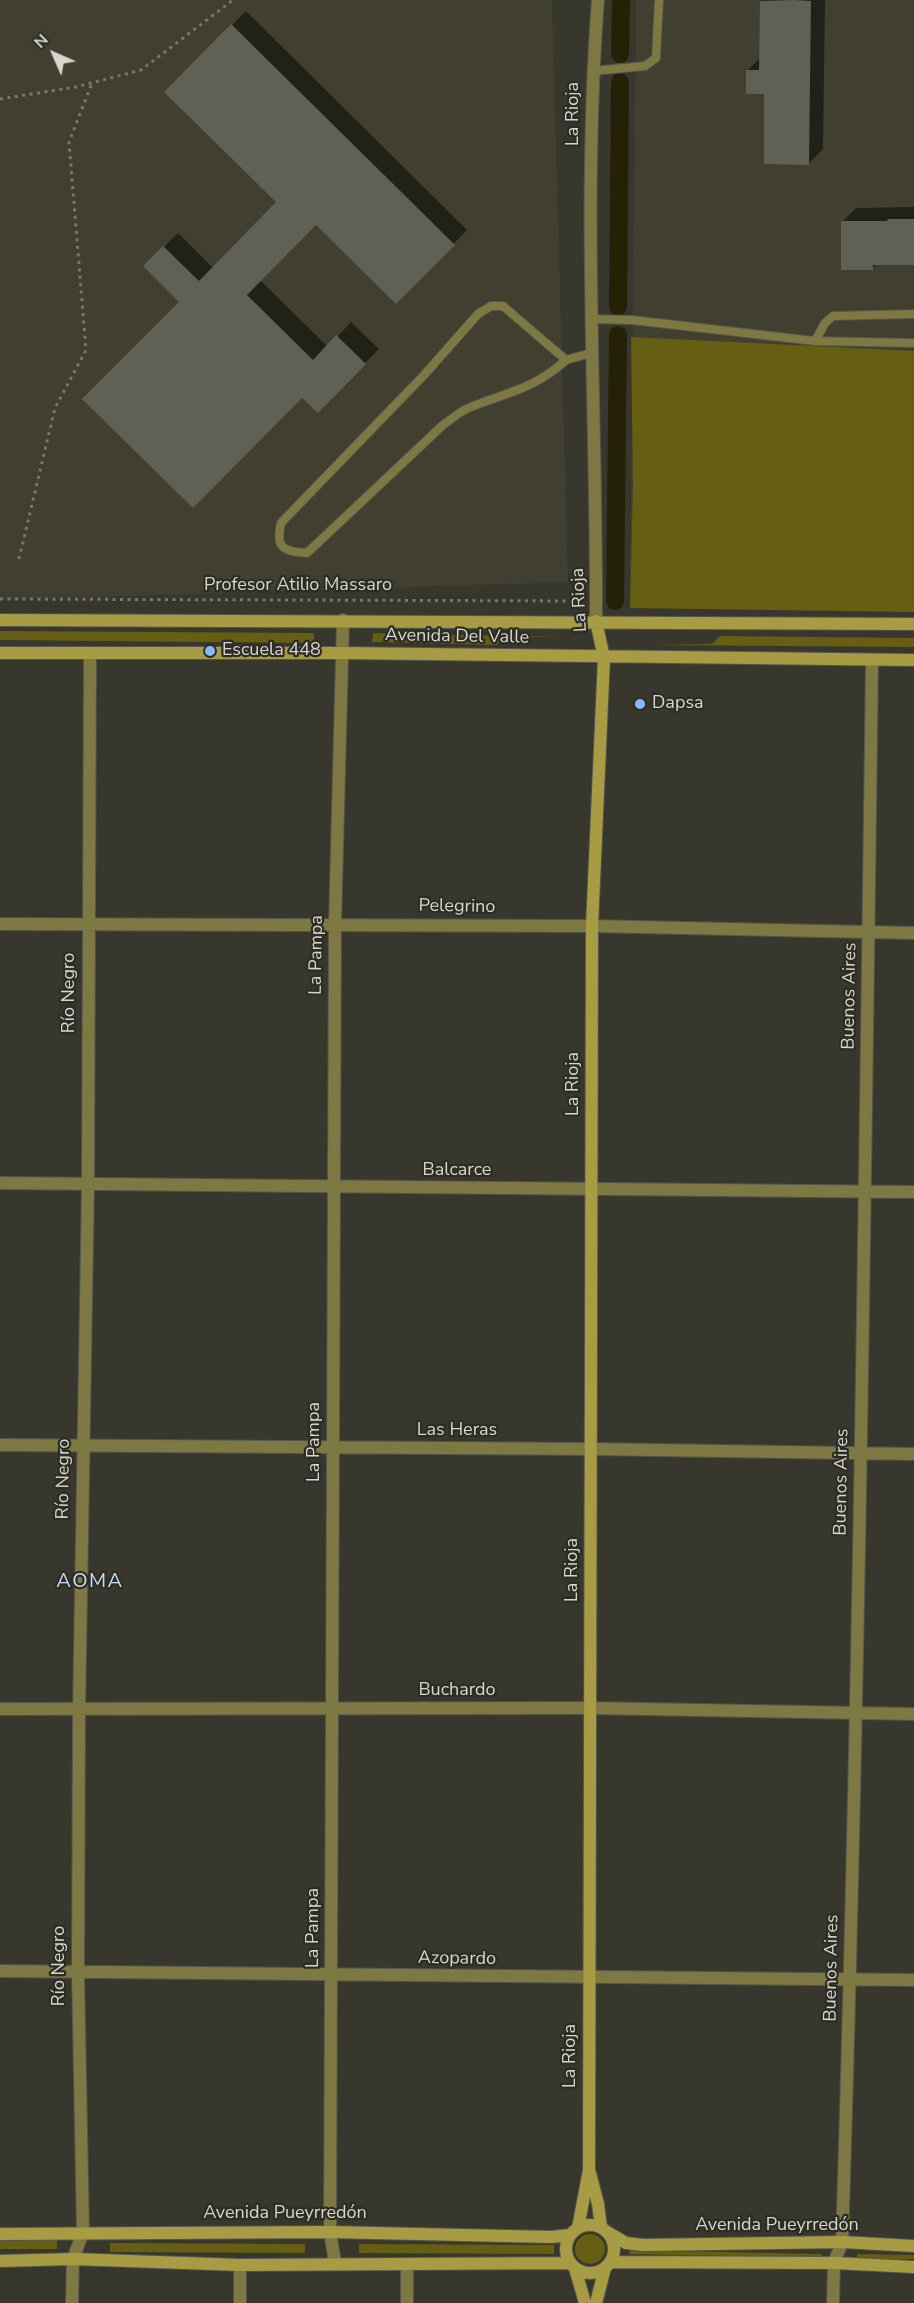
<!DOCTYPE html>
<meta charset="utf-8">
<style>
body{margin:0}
#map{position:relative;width:914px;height:2303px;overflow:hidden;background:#38372e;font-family:"Nunito Sans",sans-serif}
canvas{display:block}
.north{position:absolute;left:24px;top:24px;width:60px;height:60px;-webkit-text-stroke:4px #2e2d24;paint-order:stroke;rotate:315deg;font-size:16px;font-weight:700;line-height:24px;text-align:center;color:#d6d6d0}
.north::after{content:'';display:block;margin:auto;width:21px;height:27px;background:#d6d6d0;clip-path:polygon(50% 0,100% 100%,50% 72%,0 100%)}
</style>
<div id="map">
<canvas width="914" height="2303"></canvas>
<div class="north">N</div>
</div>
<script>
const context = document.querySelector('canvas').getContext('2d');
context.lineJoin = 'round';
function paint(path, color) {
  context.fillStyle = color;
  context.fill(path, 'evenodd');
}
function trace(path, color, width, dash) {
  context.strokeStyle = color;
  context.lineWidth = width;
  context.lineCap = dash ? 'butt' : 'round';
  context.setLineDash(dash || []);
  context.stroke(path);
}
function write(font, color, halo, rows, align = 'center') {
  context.font = font + ' "Nunito Sans",sans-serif';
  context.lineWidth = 4.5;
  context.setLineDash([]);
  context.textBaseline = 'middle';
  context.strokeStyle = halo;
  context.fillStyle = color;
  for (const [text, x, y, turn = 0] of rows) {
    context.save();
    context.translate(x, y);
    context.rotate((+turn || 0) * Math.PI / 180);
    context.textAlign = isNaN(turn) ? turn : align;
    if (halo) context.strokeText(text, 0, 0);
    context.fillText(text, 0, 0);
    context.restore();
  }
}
const built = new Path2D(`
 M0,0H552L568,582L0,600Z
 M636,0H914V612L630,608Z`);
const green = new Path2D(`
 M631,337L914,351V612L630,608L633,486Z
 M0,631L314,633V643L0,640Z
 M373,633L566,637H504L497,645L372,642Z
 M720,636L914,638V647L651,645L712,644Z
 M575 2249a15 15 0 1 1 30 0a15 15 0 1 1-30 0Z
 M0,2239H57V2249H0Z
 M110,2243L305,2244V2253L110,2252Z
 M359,2244L554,2245V2254L359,2253Z
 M630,2250L822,2254V2258L629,2254Z
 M857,2254L914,2255V2259H857Z`);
const shadow = new Path2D(`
 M762,0H825L823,149L809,163L766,93L747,71L761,57Z
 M246,11L467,230L396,302L316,223L260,280L328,347L351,322L379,349L318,411L302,396L181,302L145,266L178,233L213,268L278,202L167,92Z
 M914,207V263H877L873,268L842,222L856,208Z`);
const canal = new Path2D(`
 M620,54L621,0
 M618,307L620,82
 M615,601L618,335`);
const building = new Path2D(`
 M794,0L811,1L809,165L764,164V94H746V70H759L760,1Z
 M231,24L455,245L396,304L316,225L247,295L313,360L336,335L366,364L318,413L302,398L193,508L82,399L179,302L143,266L163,246L199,281L276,202L164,92Z
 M887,219H914V265H873V270H841V221H888Z`);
const path = new Path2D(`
 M0,99L76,87L141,70L233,0
 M19,559L55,408L86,350L69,142L92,83
 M0,599L583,601`);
const service = new Path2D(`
 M592,71L645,66L656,58L659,0
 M592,319L632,320L815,341L914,343
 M815,341L825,323L833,316L914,314
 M566,360C534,389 508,392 471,407C461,410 452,419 443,425L307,553C284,552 275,548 281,523L425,374L478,314L491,306H503L566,360L591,353`);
const minor = new Path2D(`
 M0,924L592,926L914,933
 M0,1183L914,1192
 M0,1445L592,1449L914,1454
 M0,1709L590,1708L914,1714
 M0,1971L914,1980
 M335,2263L330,2232L335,924L343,620
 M72,2303L73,2259L83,2232L78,1973L79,1711L88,1185L90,654
 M240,2303V2265
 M407,2303V2265
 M833,2303L834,2263L842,2242C859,1715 865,1188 872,661`);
const tertiary = new Path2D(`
 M596,621C597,414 582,206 598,0`);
const secondary = new Path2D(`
 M0,620L914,624
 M0,653H343L914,660
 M590,2173L598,2204L601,2227
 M566 2249a24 24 0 1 1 48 0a24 24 0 1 1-48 0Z
 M578,2228L589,2170L592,926L604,658L596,621
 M607,2232L626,2243L643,2245L842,2242L914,2246
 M0,2234L330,2232L551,2237L570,2235
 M0,2261L73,2259L240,2265L569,2263
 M610,2262L834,2263L914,2267
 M575,2268L585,2303
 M596,2303L605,2268`);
const markers = [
 [210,651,6,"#85bbfb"],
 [640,704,6,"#85bbfb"]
];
const streetNames = [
 ["La Rioja",574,114,-90],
 ["Profesor Atilio Massaro",298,586],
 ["La Rioja",580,600,-93],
 ["Avenida Del Valle",457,637,1],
 ["Pelegrino",457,907,1],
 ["La Pampa",317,955,-89],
 ["Río Negro",70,993,-90],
 ["Buenos Aires",850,996,-89],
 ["La Rioja",574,1084,-90],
 ["Balcarce",457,1171],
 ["Las Heras",457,1431],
 ["La Pampa",315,1442,-90],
 ["Río Negro",64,1479,-89],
 ["Buenos Aires",842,1482,-89],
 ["La Rioja",573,1570,-90],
 ["Buchardo",457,1691],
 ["La Pampa",314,1928,-90],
 ["Azopardo",457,1959,1],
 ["Río Negro",60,1966,-90],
 ["Buenos Aires",832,1968,-89],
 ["La Rioja",571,2056,-90],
 ["Avenida Pueyrredón",285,2214],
 ["Avenida Pueyrredón",777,2226]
];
const poiNames = [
 ["Escuela 448",222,651],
 ["Dapsa",652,704]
];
const neighbourhoodNames = [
 ["AOMA",90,1582]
];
paint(built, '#413f30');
paint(green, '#665e12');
paint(shadow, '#0007');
trace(canal, '#242107', 18);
paint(building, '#616056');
trace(service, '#54544b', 10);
trace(minor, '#54544b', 14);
trace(tertiary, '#54544b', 14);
trace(secondary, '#54544b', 14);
trace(path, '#77776f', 3, [3, 4.5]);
trace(service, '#7e7843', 8);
trace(minor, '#7e7843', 12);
trace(tertiary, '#7e7843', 12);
trace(secondary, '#a79c43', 12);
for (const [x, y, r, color] of markers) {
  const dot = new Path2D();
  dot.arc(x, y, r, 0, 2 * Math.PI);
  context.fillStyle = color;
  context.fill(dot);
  trace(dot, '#2e2d24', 2);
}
write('18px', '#d6d6d0', '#2e2d24', streetNames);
write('18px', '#d6d6d0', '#2e2d24', poiNames, 'left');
context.letterSpacing = '1.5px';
write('20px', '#c9def6', '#2e2d24', neighbourhoodNames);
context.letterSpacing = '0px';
</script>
